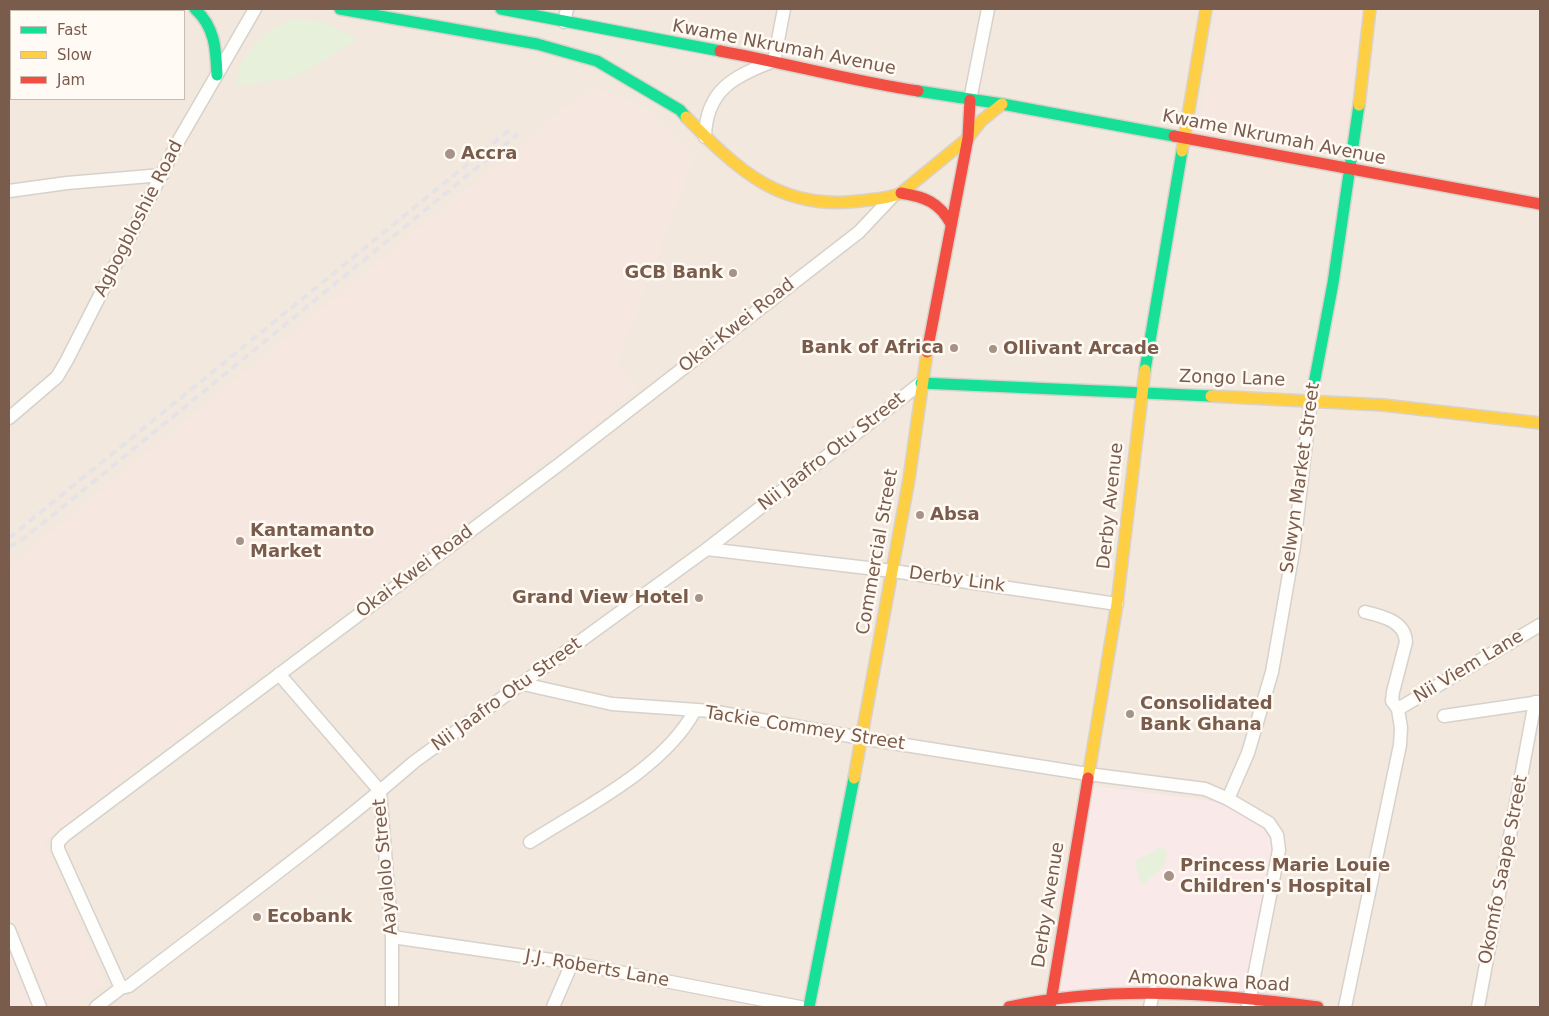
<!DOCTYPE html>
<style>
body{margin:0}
#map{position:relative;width:1549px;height:1016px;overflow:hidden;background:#f9f5f0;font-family:"DejaVu Sans",sans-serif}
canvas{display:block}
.frame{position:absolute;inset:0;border:10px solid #7a5c4d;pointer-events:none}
.legend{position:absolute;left:10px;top:10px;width:175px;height:90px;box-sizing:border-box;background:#fffaf3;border:1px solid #cabbb1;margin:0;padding:6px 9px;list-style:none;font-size:15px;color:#7a5c4d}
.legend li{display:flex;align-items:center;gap:10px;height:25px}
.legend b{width:25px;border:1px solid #cabbb1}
</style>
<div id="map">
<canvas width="1549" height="1016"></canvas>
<div class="frame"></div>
<ul class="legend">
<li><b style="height:6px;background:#16e098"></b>Fast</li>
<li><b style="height:6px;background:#ffcf43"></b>Slow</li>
<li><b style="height:6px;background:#f24e42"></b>Jam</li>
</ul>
</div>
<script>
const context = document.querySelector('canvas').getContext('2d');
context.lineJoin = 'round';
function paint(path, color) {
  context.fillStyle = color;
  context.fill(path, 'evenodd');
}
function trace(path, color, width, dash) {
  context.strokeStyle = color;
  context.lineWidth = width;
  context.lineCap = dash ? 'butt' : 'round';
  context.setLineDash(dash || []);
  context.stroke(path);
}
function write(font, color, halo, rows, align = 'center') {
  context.font = font + ' "DejaVu Sans",sans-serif';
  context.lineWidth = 5;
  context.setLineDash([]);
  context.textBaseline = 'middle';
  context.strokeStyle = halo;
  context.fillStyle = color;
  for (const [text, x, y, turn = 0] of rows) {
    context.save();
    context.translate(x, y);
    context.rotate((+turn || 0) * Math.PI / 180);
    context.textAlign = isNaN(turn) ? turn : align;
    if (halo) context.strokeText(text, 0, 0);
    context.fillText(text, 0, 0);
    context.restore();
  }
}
const residential = new Path2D(`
 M9,9H1540V1007H9ZM11,11H184V99H11Z`);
const commercial = new Path2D(`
 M1217,9H1363L1342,153L1199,133Z
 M592,86L643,108L694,158L617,364L638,387L595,424L329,622L43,842L106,982L71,1007H9V567Z`);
const medical = new Path2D(`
 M1087,785L1220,802L1265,818L1273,843L1260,909L1247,995L1053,991Z`);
const green = new Path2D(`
 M293,19L322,22L358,39L296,77L235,86L242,60L265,34Z
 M1161,847L1167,852L1165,865L1141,886L1135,861Z`);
const street = new Path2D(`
 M564,22L567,9
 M970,100L988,9
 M705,137C706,90 734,76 774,61L784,9
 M9,191L67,183L162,175
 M9,418L57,377L67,360L179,140L255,9
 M707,549L893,571L1117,604
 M279,674L380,791L392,937V1007
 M523,684L612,704L711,711L861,738L1088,774L1205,789L1228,799L1269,823L1277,835L1279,850L1248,1007
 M1398,709L1540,625
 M1444,716L1540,702
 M1228,799L1248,753L1272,672L1294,546L1311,400
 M530,842C583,808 663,769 694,712
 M9,930L40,1007
 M392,937L572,963L800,1007
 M121,988L58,849V842L65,835L561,463L859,232L892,197
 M96,1007L121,988L129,986C225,912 323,841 414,762L707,549L921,383
 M553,1007L572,963
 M1150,1007L1153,992
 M1345,1007L1400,745L1401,728L1398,709L1392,701L1393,692L1406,642C1405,621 1382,616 1365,612
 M1478,1007L1535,702`);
const fast = new Path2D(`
 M195,9C215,27 216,49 217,75
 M340,9L537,44L597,61L680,110L686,117
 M501,9L720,51
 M918,91L1002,104L1174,136
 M1145,370L1182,151
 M921,383L1211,396
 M1311,400L1333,283L1359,105
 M809,1007L854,778`);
const slow = new Path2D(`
 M1359,105L1370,9
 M686,117C738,170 780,211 860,201C874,199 888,199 901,193L968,138L981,121L1002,104
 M1182,151L1206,9
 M1211,396L1383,405L1540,423
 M854,778L909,479L927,352
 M1088,778L1117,604L1145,370`);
const jam = new Path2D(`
 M720,51C786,63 851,81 918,91
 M1174,136L1540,204
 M901,193C925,197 939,202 951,224
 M927,352L968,138L970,100
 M1009,1007C1111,985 1215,993 1318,1007
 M1050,1007L1088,778`);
const rail = new Path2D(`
 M9,538L513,127
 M9,547L26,537L518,134`);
const markers = [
 [450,154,6,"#a69286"],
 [733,273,5,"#a69286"],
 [954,348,5,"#a69286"],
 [993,349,5,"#a69286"],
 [920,515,5,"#a69286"],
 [240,541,5,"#a69286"],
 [699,598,5,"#a69286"],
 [1130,714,5,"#a69286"],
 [1169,876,6,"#a69286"],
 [257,917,5,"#a69286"]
];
const streetNames = [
 ["Kwame Nkrumah Avenue",784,48,11],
 ["Kwame Nkrumah Avenue",1274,138,11],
 ["Agbogbloshie Road",139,219,-63],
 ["Okai-Kwei Road",737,326,-38],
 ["Zongo Lane",1232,379,2],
 ["Nii Jaafro Otu Street",832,452,-38],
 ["Selwyn Market Street",1301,478,-82],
 ["Derby Avenue",1111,506,-84],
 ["Commercial Street",878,552,-80],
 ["Okai-Kwei Road",415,572,-37],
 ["Derby Link",957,580,8],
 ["Nii Viem Lane",1469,667,-31],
 ["Nii Jaafro Otu Street",507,695,-36],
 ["Tackie Commey Street",805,729,9],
 ["Aayalolo Street",386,867,-95],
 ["Okomfo Saape Street",1504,870,-79],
 ["Derby Avenue",1049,905,-81],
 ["J.J. Roberts Lane",597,969,10],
 ["Amoonakwa Road",1209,982,3]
];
const poiNames = [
 ["Accra",461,154],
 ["GCB Bank",723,273,"right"],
 ["Bank of Africa",944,348,"right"],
 ["Ollivant Arcade",1003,349],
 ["Absa",930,515],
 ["Kantamanto",250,531],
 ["Market",250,552],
 ["Grand View Hotel",689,598,"right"],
 ["Consolidated",1140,704],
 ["Bank Ghana",1140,725],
 ["Princess Marie Louie",1180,866],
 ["Children's Hospital",1180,887],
 ["Ecobank",267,917]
];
paint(residential, '#f2e8de');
paint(commercial, '#f6e8e1');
paint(medical, '#fae9e9');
paint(green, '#e7f0db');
trace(street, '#d7d1cb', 15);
trace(fast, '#d9d2cb', 14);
trace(slow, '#d9d2cb', 14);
trace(jam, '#d9d2cb', 14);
trace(street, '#fefefd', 12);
trace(fast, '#16e098', 11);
trace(slow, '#ffcf43', 11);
trace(jam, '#f24e42', 11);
trace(rail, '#e6e3e7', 4, [8, 5]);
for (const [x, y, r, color] of markers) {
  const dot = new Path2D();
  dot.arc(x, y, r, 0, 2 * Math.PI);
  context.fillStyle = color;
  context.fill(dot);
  trace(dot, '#fffaf3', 2);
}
write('18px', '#7a5c4d', '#fffaf3', streetNames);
write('bold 18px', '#7a5c4d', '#fffaf3', poiNames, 'left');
</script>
